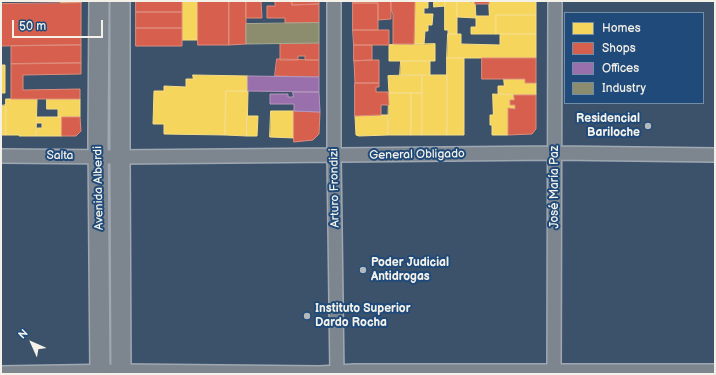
<!DOCTYPE html>
<meta charset="utf-8">
<style>
body{margin:0}
#map{position:relative;width:716px;height:375px;overflow:hidden;background:#3c526a;font-family:"Balsamiq Sans",sans-serif}
canvas{display:block}
.frame{position:absolute;inset:0;border:2px solid #f4f1e8;pointer-events:none}
.legend{position:absolute;left:564px;top:12px;width:140px;height:92px;box-sizing:border-box;background:#1f4a7a;border:1px solid #748da6;margin:0;padding:5px 7px;list-style:none;font-size:12px;color:#f4f1e8}
.legend li{display:flex;align-items:center;gap:8px;height:20px}
.legend b{width:20px;border:1px solid #748da6}
.north{position:absolute;left:12px;top:323px;width:40px;height:40px;-webkit-text-stroke:3px #1f4a7a;paint-order:stroke;rotate:315deg;font-size:11px;font-weight:700;line-height:16px;text-align:center;color:#f4f1e8}
.north::after{content:'';display:block;margin:auto;width:14px;height:18px;background:#f4f1e8;clip-path:polygon(50% 0,100% 100%,50% 72%,0 100%)}
.scale{position:absolute;left:12px;top:20px;width:91px;height:18px;box-sizing:border-box;border:2px solid #f4f1e8;border-top:0;padding-left:5px;font-size:12px;line-height:14px;white-space:nowrap;color:#f4f1e8;-webkit-text-stroke:3px #1f4a7a;paint-order:stroke}
</style>
<div id="map">
<canvas width="716" height="375"></canvas>
<div class="frame"></div>
<ul class="legend">
<li><b style="height:11px;background:#f6d55c"></b>Homes</li>
<li><b style="height:11px;background:#d6604d"></b>Shops</li>
<li><b style="height:11px;background:#9970ab"></b>Offices</li>
<li><b style="height:11px;background:#8c8c6e"></b>Industry</li>
</ul>
<div class="north">N</div>
<div class="scale">50 m</div>
</div>
<script>
const context = document.querySelector('canvas').getContext('2d');
context.lineJoin = 'round';
function paint(path, color) {
  context.fillStyle = color;
  context.fill(path, 'evenodd');
}
function trace(path, color, width, dash) {
  context.strokeStyle = color;
  context.lineWidth = width;
  context.lineCap = dash ? 'butt' : 'round';
  context.setLineDash(dash || []);
  context.stroke(path);
}
function write(font, color, halo, rows, align = 'center') {
  context.font = font + ' "Balsamiq Sans",sans-serif';
  context.lineWidth = 4;
  context.setLineDash([]);
  context.textBaseline = 'middle';
  context.strokeStyle = halo;
  context.fillStyle = color;
  for (const [text, x, y, turn = 0] of rows) {
    context.save();
    context.translate(x, y);
    context.rotate((+turn || 0) * Math.PI / 180);
    context.textAlign = isNaN(turn) ? turn : align;
    if (halo) context.strokeText(text, 0, 0);
    context.fillText(text, 0, 0);
    context.restore();
  }
}
const green = new Path2D(`
 M105,1H114L112,136H107Z
 M109,174H113L111,354L109,353L107,175Z`);
const homes = new Path2D(`
 M61,1H81V3H61Z
 M182,1H198V40H182Z
 M415,1H428V8H424V14H433L432,25H428V31H425L424,44H414Z
 M434,1H445V6L434,7Z
 M445,1H457V34H448V30H445Z
 M457,1H470V3L475,2L476,18L457,17Z
 M489,1H536V15H496V34H471V27H476V16H489Z
 M496,15H536V34H496Z
 M448,34H461V44L500,45V34H536V58H447Z
 M435,44V61H389V45Z
 M447,58H464V135H447Z
 M401,61H430V75L400,76Z
 M1,65H5V93H1Z
 M193,75L248,76V91H226L225,135L164,134V124H153L154,91H164V86L186,87V79H193Z
 M422,75V93H389L388,76Z
 M422,75H447V135H422Z
 M504,79H525V83H536V95L498,94V86H504Z
 M226,91H248L247,136L225,135Z
 M389,93H411V135H388Z
 M411,93H422V135H411Z
 M493,94L514,95V100H510V105H515V109L508,108V135H492V125H490V115H493Z
 M6,99H37L36,136H19V135H6Z
 M47,99H80V117H58V109H47Z
 M6,105V135H1V106Z
 M271,111H294V138L270,137Z
 M381,115H389L388,135L359,136L356,135L355,116Z
 M247,116H258L257,136H247Z
 M37,117H62V136H36L37,128H42V123H37Z`);
const shops = new Path2D(`
 M136,1H182V12H136Z
 M198,1H229V45H198Z
 M229,1H246V44L229,45Z
 M246,1H261L262,18H246Z
 M275,1H292V5L319,4V23H285V18H267V6H275Z
 M292,1H319V4L292,5Z
 M352,1H391V19L378,20V3H353Z
 M391,1H415L414,44H393V14L391,10Z
 M475,1H489V4H475Z
 M81,3V45L1,46V4Z
 M353,3H378V30H353Z
 M136,12H182V28H136Z
 M136,28H182V46H136Z
 M353,30H389V45H354Z
 M319,43V60H305V56H298V60H280V44Z
 M81,45V63L11,64V46Z
 M354,45H372V60L354,61Z
 M482,58H536V83H525V79H482Z
 M277,59L319,60V77L275,76Z
 M372,60H379V83H355L354,61Z
 M81,63V74L23,75V90L80,89V99H11V64Z
 M355,83H379V87H376V92H388L389,105H381V115L355,116Z
 M514,95H536V129L532,134L508,135V108L515,109V105H510V100H514Z
 M294,111L320,112L319,134L313,140L294,142Z
 M62,117H80L81,131L76,136H62Z`);
const offices = new Path2D(`
 M248,76L319,77V92L248,91Z
 M293,92H319L320,112L294,111V104H270V94H288V97H293Z`);
const industry = new Path2D(`
 M319,23V43L246,44V24Z`);
const street = new Path2D(`
 M334,1V155L337,374
 M1,156L120,157L556,153L715,155
 M1,373L121,371L320,373L355,371H715
 M554,374L555,1`);
const secondary = new Path2D(`
 M99,1L98,139L100,374
 M120,1V157L121,374`);
const markers = [
 [648,126,4,"#b4b9bc"],
 [363,270,4,"#b4b9bc"],
 [307,316,4,"#b4b9bc"]
];
const poiNames = [
 ["Residencial",640,119,"right"],
 ["Bariloche",640,133,"right"],
 ["Poder Judicial",371,263],
 ["Antidrogas",371,277],
 ["Instituto Superior",315,309],
 ["Dardo Rocha",315,323]
];
const streetNames = [
 ["General Obligado",417,155,-1],
 ["Salta",60,156,1],
 ["José María Paz",555,187,-90],
 ["Avenida Alberdi",99,188,-91],
 ["Arturo Frondizi",335,188,-91]
];
paint(green, '#446589');
paint(homes, '#f6d55c');
trace(homes, '#f5dd86', 1);
paint(shops, '#d6604d');
trace(shops, '#df8c7c', 1);
paint(offices, '#9970ab');
trace(offices, '#b497bd', 1);
paint(industry, '#8c8c6e');
trace(industry, '#abaa93', 1);
trace(street, '#9fa8b2', 16);
trace(secondary, '#9fa8b2', 22);
trace(street, '#7d868e', 13);
trace(secondary, '#7d868e', 19);
for (const [x, y, r, color] of markers) {
  const dot = new Path2D();
  dot.arc(x, y, r, 0, 2 * Math.PI);
  context.fillStyle = color;
  context.fill(dot);
  trace(dot, '#1f4a7a', 1.5);
}
write('bold 12px', '#f4f1e8', '#1f4a7a', poiNames, 'left');
write('12px', '#f4f1e8', '#1f4a7a', streetNames);
</script>
